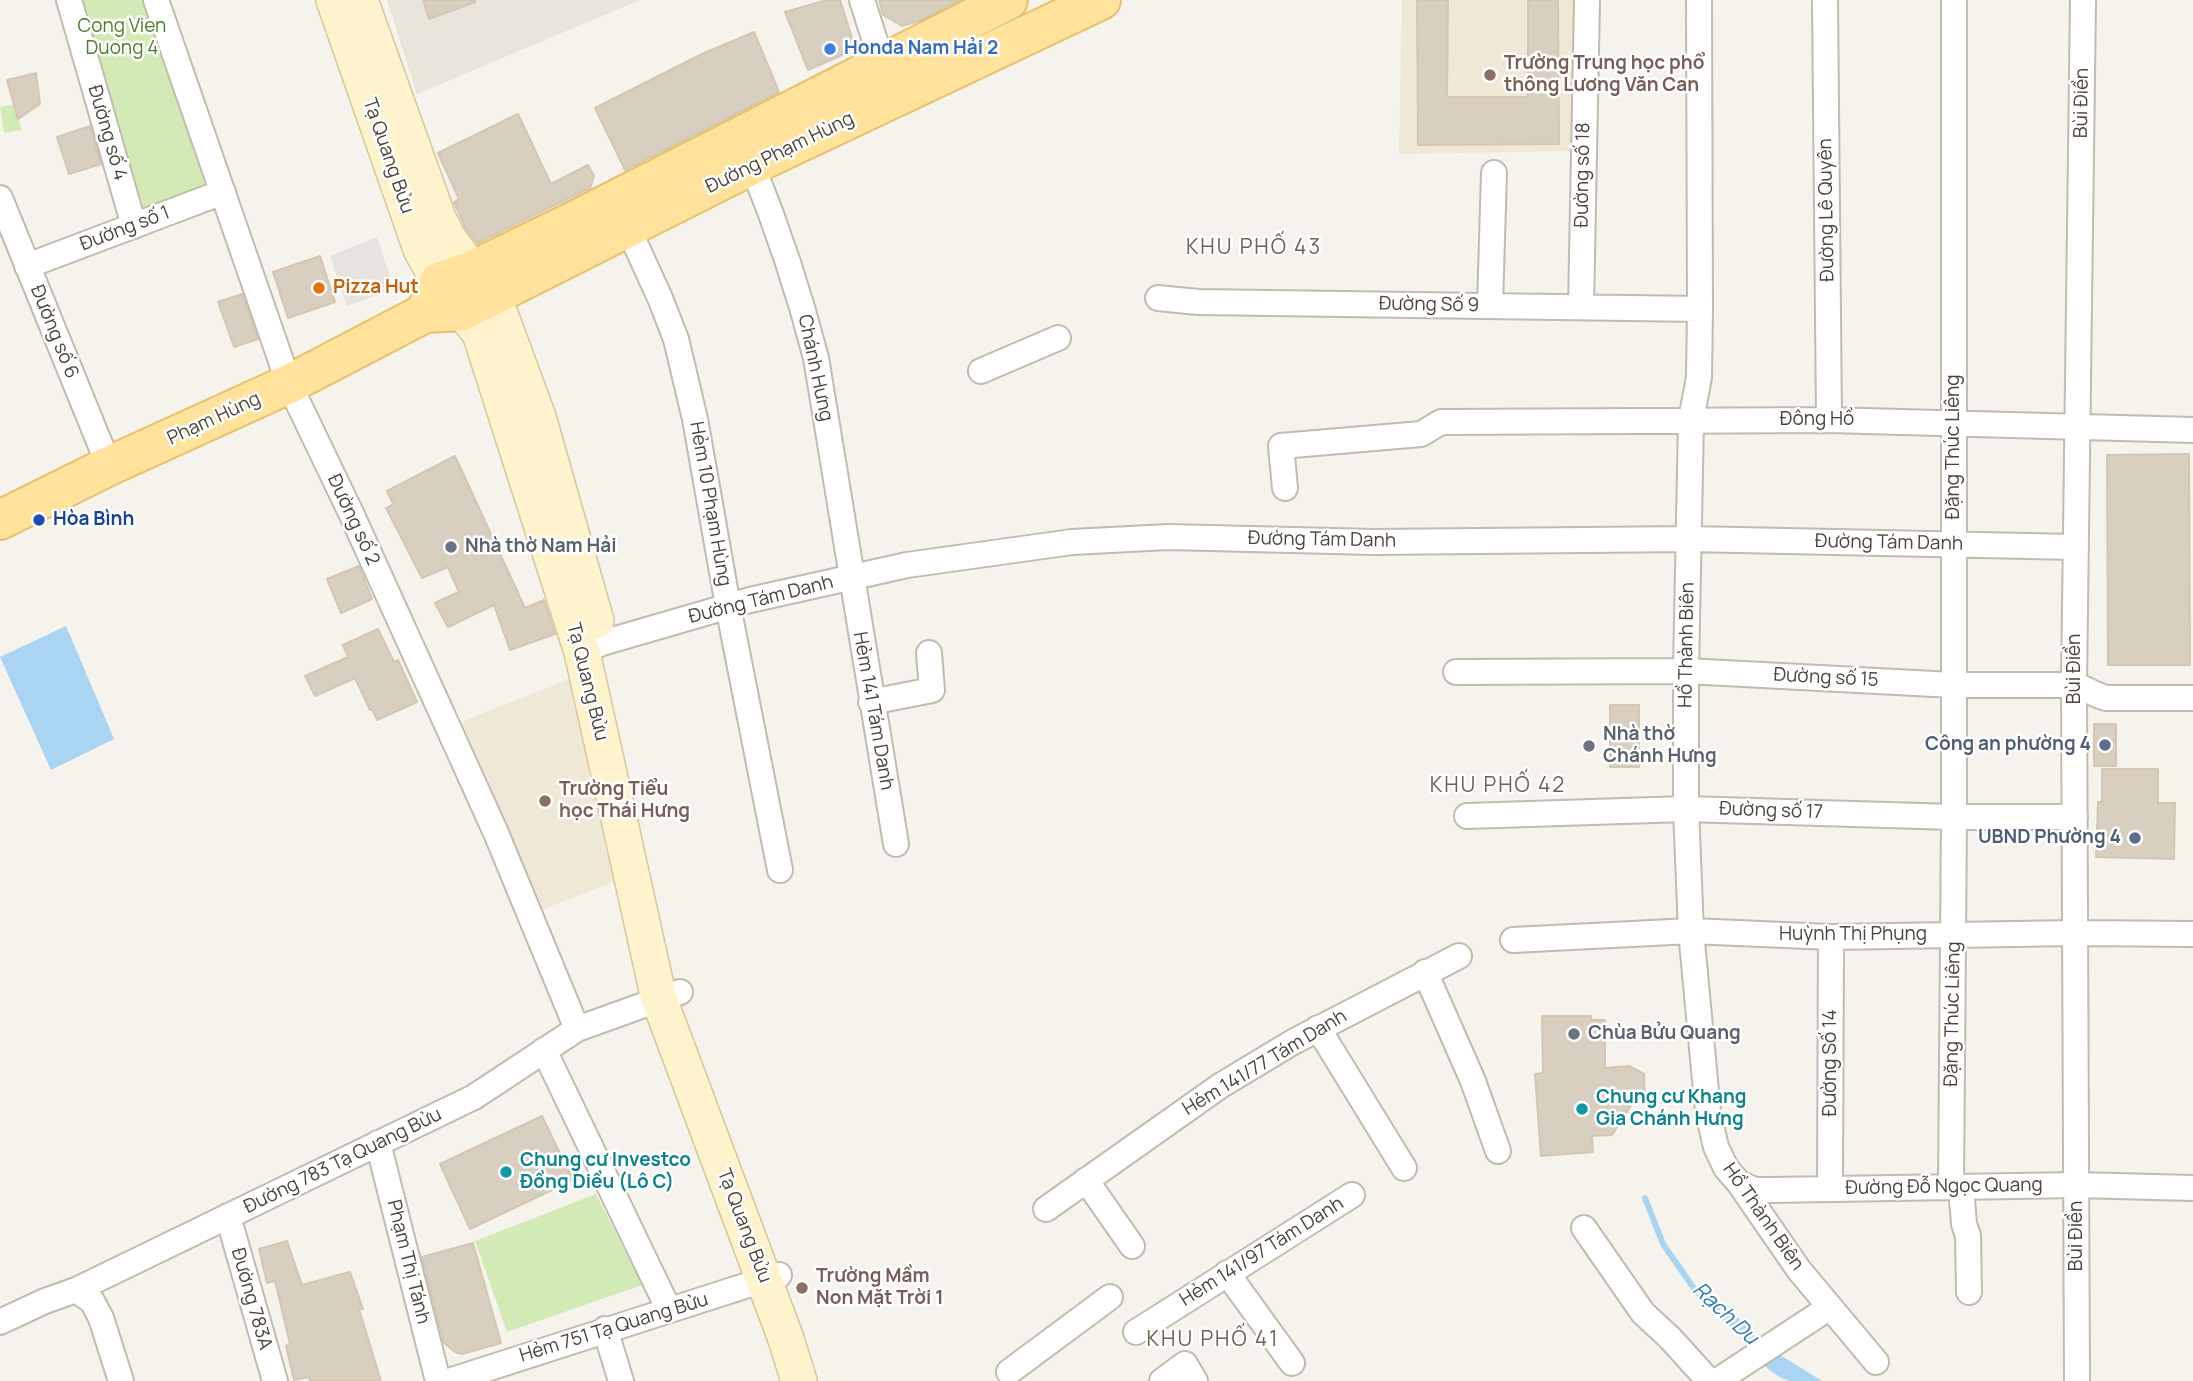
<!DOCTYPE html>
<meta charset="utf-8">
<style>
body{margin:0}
canvas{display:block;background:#f6f3ec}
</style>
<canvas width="2193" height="1381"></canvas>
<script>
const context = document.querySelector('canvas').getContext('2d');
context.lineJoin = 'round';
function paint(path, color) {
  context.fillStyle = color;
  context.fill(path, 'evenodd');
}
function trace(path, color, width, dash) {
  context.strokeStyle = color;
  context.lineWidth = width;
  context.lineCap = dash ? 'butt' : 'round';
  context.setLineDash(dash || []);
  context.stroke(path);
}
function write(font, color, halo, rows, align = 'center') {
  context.font = font + ' Manrope,sans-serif';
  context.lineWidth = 5;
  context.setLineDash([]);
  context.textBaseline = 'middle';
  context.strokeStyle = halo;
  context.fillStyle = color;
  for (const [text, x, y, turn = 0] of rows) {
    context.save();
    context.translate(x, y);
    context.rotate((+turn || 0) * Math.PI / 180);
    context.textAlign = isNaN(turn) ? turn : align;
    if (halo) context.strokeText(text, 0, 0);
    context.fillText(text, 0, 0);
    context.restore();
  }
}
const residential = new Path2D(`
 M387,0H640L417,94Z`);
const industrial = new Path2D(`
 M377,237L394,289L347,306L330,256Z`);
const education = new Path2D(`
 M1402,0H1581L1579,151L1399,154Z
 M575,677L615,881L531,914L461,722Z`);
const green = new Path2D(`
 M72,0H148L207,191L142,223Z
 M14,104L22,130L4,133L0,107Z
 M596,1194L642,1285L507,1332L475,1241Z`);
const water = new Path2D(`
 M66,626L114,739L51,770L0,657Z
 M1731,1310L1761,1343L1822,1381C1812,1381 1798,1381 1789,1381C1761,1371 1739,1337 1724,1313Z`);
const stream = new Path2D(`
 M1645,1198L1663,1244L1695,1290L1734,1326`);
const building = new Path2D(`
 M423,0H475V2L429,19Z
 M827,0H840L852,38L842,55L808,70L785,12Z
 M879,0H960L919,21L902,26L883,15Z
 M1417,0H1448L1447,97H1528V0H1558L1559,144L1418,145Z
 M754,32L779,92L625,170L595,108L702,54Z
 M36,73L40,104L18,119L7,80Z
 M518,114L551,184L588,165L594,176L590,188L477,243L466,229L454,202L459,199L438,153Z
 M90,126L101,164L69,174L57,137Z
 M320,256L335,302L288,318L273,272Z
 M242,294L258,339L234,347L218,302Z
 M2189,454L2190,665H2108L2107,455Z
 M455,456L525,608L544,600L555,634L510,650L494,605L448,627L435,603L459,592L448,567L422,578L386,508L393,504L387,491Z
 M359,566L372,599L341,613L327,579Z
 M378,629L394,662L398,660L417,702L377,720L372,709L370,710L355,678L315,696L305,676L348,657L343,645Z
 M1610,705H1639V767H1610Z
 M2094,724H2116V766H2094Z
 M2102,769H2158V803H2175L2174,859L2096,857L2098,802H2102Z
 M1542,1016H1591V1020H1605V1068L1629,1066L1644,1074L1645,1104H1632L1612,1135L1592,1136L1593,1152L1541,1156L1535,1074L1543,1073Z
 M542,1116L573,1180L470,1229L440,1164Z
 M287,1241L302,1285L350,1272L363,1309H359L381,1381H310L309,1377L294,1380L286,1346L290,1344L275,1281L267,1283L259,1249Z
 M473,1243L501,1343L462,1354L455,1352L444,1343L422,1257Z`);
const minor = new Path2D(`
 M69,0L134,226
 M156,0L289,384L351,513L496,833L577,1029
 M862,0L882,63
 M1699,0L1700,309L1699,377L1691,420L1686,671V809L1691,931L1708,1112L1716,1147L1726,1168L1739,1183L1799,1270L1876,1362
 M1825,0L1829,420
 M752,165C778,229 799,292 816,358L896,844
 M0,198L109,466
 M628,228L660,298L676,339L695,419L728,606L780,870
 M27,266L223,192
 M1158,298L1198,302L1700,309
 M1490,306L1494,173
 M1581,307L1587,0
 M981,371L1058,338
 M1285,488L1281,446L1421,434L1441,422L1829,420L2193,430
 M582,652L602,643L750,600L907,565L1072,542L1168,537L1374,542L1689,539L2076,547
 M1456,672L1686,671L1953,685H2074C2086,688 2094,695 2106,698H2193
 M871,702L932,690L929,653
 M1467,816L1686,809L1954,817H2075
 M1513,940L1691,931L1831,937L2075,933L2193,934
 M1425,972L1473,1081L1498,1151
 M1318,1028L1404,1168
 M544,1050L669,1310
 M378,1143L438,1381
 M1086,1180L1132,1246
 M1739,1183L1755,1190H1771L2077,1185L2193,1188
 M1951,1187L1954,817V0
 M1961,1187L1964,1224L1968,1236L1969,1292
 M1830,1189L1831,937
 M1046,1209L1220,1086L1293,1042L1459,956
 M228,1216L275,1381
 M1584,1228L1643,1313L1670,1338L1709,1381
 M1227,1273L1292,1363
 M76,1290L92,1301L101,1318L121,1381
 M0,1322L45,1301L76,1290L474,1097L577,1029L680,992
 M605,1329L621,1381
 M1136,1332L1352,1195
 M1009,1372L1110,1297
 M449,1381L779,1275
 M1162,1381L1185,1364L1195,1381
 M1717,1381L1830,1307
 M2077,1381L2074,685L2083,0`);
const secondary = new Path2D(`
 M334,0L421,249L439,282L480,333L582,652L659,999L786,1339L799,1381
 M360,0L438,218L448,238L491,296L500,314L538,417L596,621`);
const primary = new Path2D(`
 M425,313L439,282L473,270L574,221L1008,0
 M0,520L109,466L289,384L425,313L462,311L752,165L1101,0`);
const markers = [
 [830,49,7,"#3f7fe0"],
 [1490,75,7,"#8d6e63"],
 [319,288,7,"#e8710a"],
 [39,520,7,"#1a4fb4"],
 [451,547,7,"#6b7280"],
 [2105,745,7,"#5c6f8a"],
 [1589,746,7,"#6b7280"],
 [545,801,7,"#8d6e63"],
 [2135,838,7,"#5c6f8a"],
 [1574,1034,7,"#6b7280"],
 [1582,1109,7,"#0f9aa8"],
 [506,1172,7,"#0f9aa8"],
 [802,1288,7,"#8d6e63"]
];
const parkNames = [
 ["Cong Vien",122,27],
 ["Duong 4",122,49]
];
const shopNames = [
 ["Honda Nam Hải 2",844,49]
];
const educationNames = [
 ["Trường Trung học phổ",1504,64],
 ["thông Lương Văn Can",1504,86],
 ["Trường Tiểu",559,790],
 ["học Thái Hưng",559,812],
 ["Trường Mầm",816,1277],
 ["Non Mặt Trời 1",816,1299]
];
const streetNames = [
 ["Bùi Điền",2082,103,-89],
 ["Đường số 4",107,133,74],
 ["Đường Phạm Hùng",780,153,-26],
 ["Tạ Quang Bửu",388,156,71],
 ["Đường số 18",1583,175,-89],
 ["Đường Lê Quyên",1827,210,-91],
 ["Đường số 1",125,229,-21],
 ["Đường Số 9",1429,305,1],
 ["Đường số 6",54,332,68],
 ["Chánh Hưng",815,368,78],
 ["Phạm Hùng",214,419,-25],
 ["Đông Hồ",1817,420],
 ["Đặng Thúc Liêng",1954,447,-90],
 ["Hẻm 10 Phạm Hùng",710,504,80],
 ["Đường số 2",353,520,65],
 ["Đường Tám Danh",1322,540,1],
 ["Đường Tám Danh",1889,543,1],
 ["Đường Tám Danh",761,600,-14],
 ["Hồ Thành Biên",1687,645,-89],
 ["Bùi Điền",2075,669,-90],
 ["Đường số 15",1826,678,3],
 ["Tạ Quang Bửu",587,682,76],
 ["Hẻm 141 Tám Danh",873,711,80],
 ["Đường số 17",1771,811,2],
 ["Huỳnh Thị Phụng",1853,935],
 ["Đặng Thúc Liêng",1953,1014,-89],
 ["Hẻm 141/77 Tám Danh",1265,1063,-31],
 ["Đường Số 14",1831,1063,-90],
 ["Đường 783 Tạ Quang Bửu",343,1161,-26],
 ["Đường Đỗ Ngọc Quang",1944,1187,-1],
 ["Hồ Thành Biên",1763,1217,55],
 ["Tạ Quang Bửu",744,1226,69],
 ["Bùi Điền",2077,1236,-90],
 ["Hẻm 141/97 Tám Danh",1262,1252,-32],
 ["Phạm Thị Tánh",408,1262,76],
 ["Đường 783A",251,1299,74],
 ["Hẻm 751 Tạ Quang Bửu",614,1328,-17]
];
const foodNames = [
 ["Pizza Hut",333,288]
];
const transitNames = [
 ["Hòa Bình",53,520]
];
const worshipNames = [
 ["Nhà thờ Nam Hải",465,547],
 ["Nhà thờ",1603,735],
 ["Chánh Hưng",1603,757],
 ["Chùa Bửu Quang",1588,1034]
];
const serviceNames = [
 ["Công an phường 4",2091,745],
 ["UBND Phường 4",2121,838]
];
const cultureNames = [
 ["Chung cư Khang",1596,1098],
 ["Gia Chánh Hưng",1596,1120],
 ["Chung cư Investco",520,1161],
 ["Đồng Diều (Lô C)",520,1183]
];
const neighbourhoodNames = [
 ["KHU PHỐ 43",1254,248],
 ["KHU PHỐ 42",1498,786],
 ["KHU PHỐ 41",1213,1340]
];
const waterNames = [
 ["Rạch Du",1725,1314,43]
];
paint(residential, '#eae5da');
paint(industrial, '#e6e2dd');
paint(education, '#efe8d6');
paint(green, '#d2eab5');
paint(water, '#a9d4f2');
trace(stream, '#a9d4f2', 6);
paint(building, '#d8cfc1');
trace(building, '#d3c7b4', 2);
trace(minor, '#c2bbae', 28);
trace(secondary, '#d6c79b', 38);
trace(primary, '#e6c16a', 42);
trace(minor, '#fff', 24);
trace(secondary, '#fff3cd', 35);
trace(primary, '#ffe39c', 38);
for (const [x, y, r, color] of markers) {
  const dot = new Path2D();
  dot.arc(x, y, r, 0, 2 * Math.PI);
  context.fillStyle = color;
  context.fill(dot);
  trace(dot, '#fff', 2.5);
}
write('19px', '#4a7f2a', '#fff', parkNames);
write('bold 19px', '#366cbe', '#fff', shopNames, 'left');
write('bold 19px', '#785e54', '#fff', educationNames, 'left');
write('19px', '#4b4439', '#fff', streetNames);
write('bold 19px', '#c56008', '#fff', foodNames, 'left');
write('bold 19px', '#164399', '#fff', transitNames, 'left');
write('bold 19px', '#5b616d', '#fff', worshipNames, 'left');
write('bold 19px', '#4e5e75', '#fff', serviceNames, 'right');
write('bold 19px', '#0d838f', '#fff', cultureNames, 'left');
context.letterSpacing = '2px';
write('21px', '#6e6250', '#fff', neighbourhoodNames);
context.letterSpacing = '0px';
write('italic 21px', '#2e7ab2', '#fff', waterNames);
</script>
